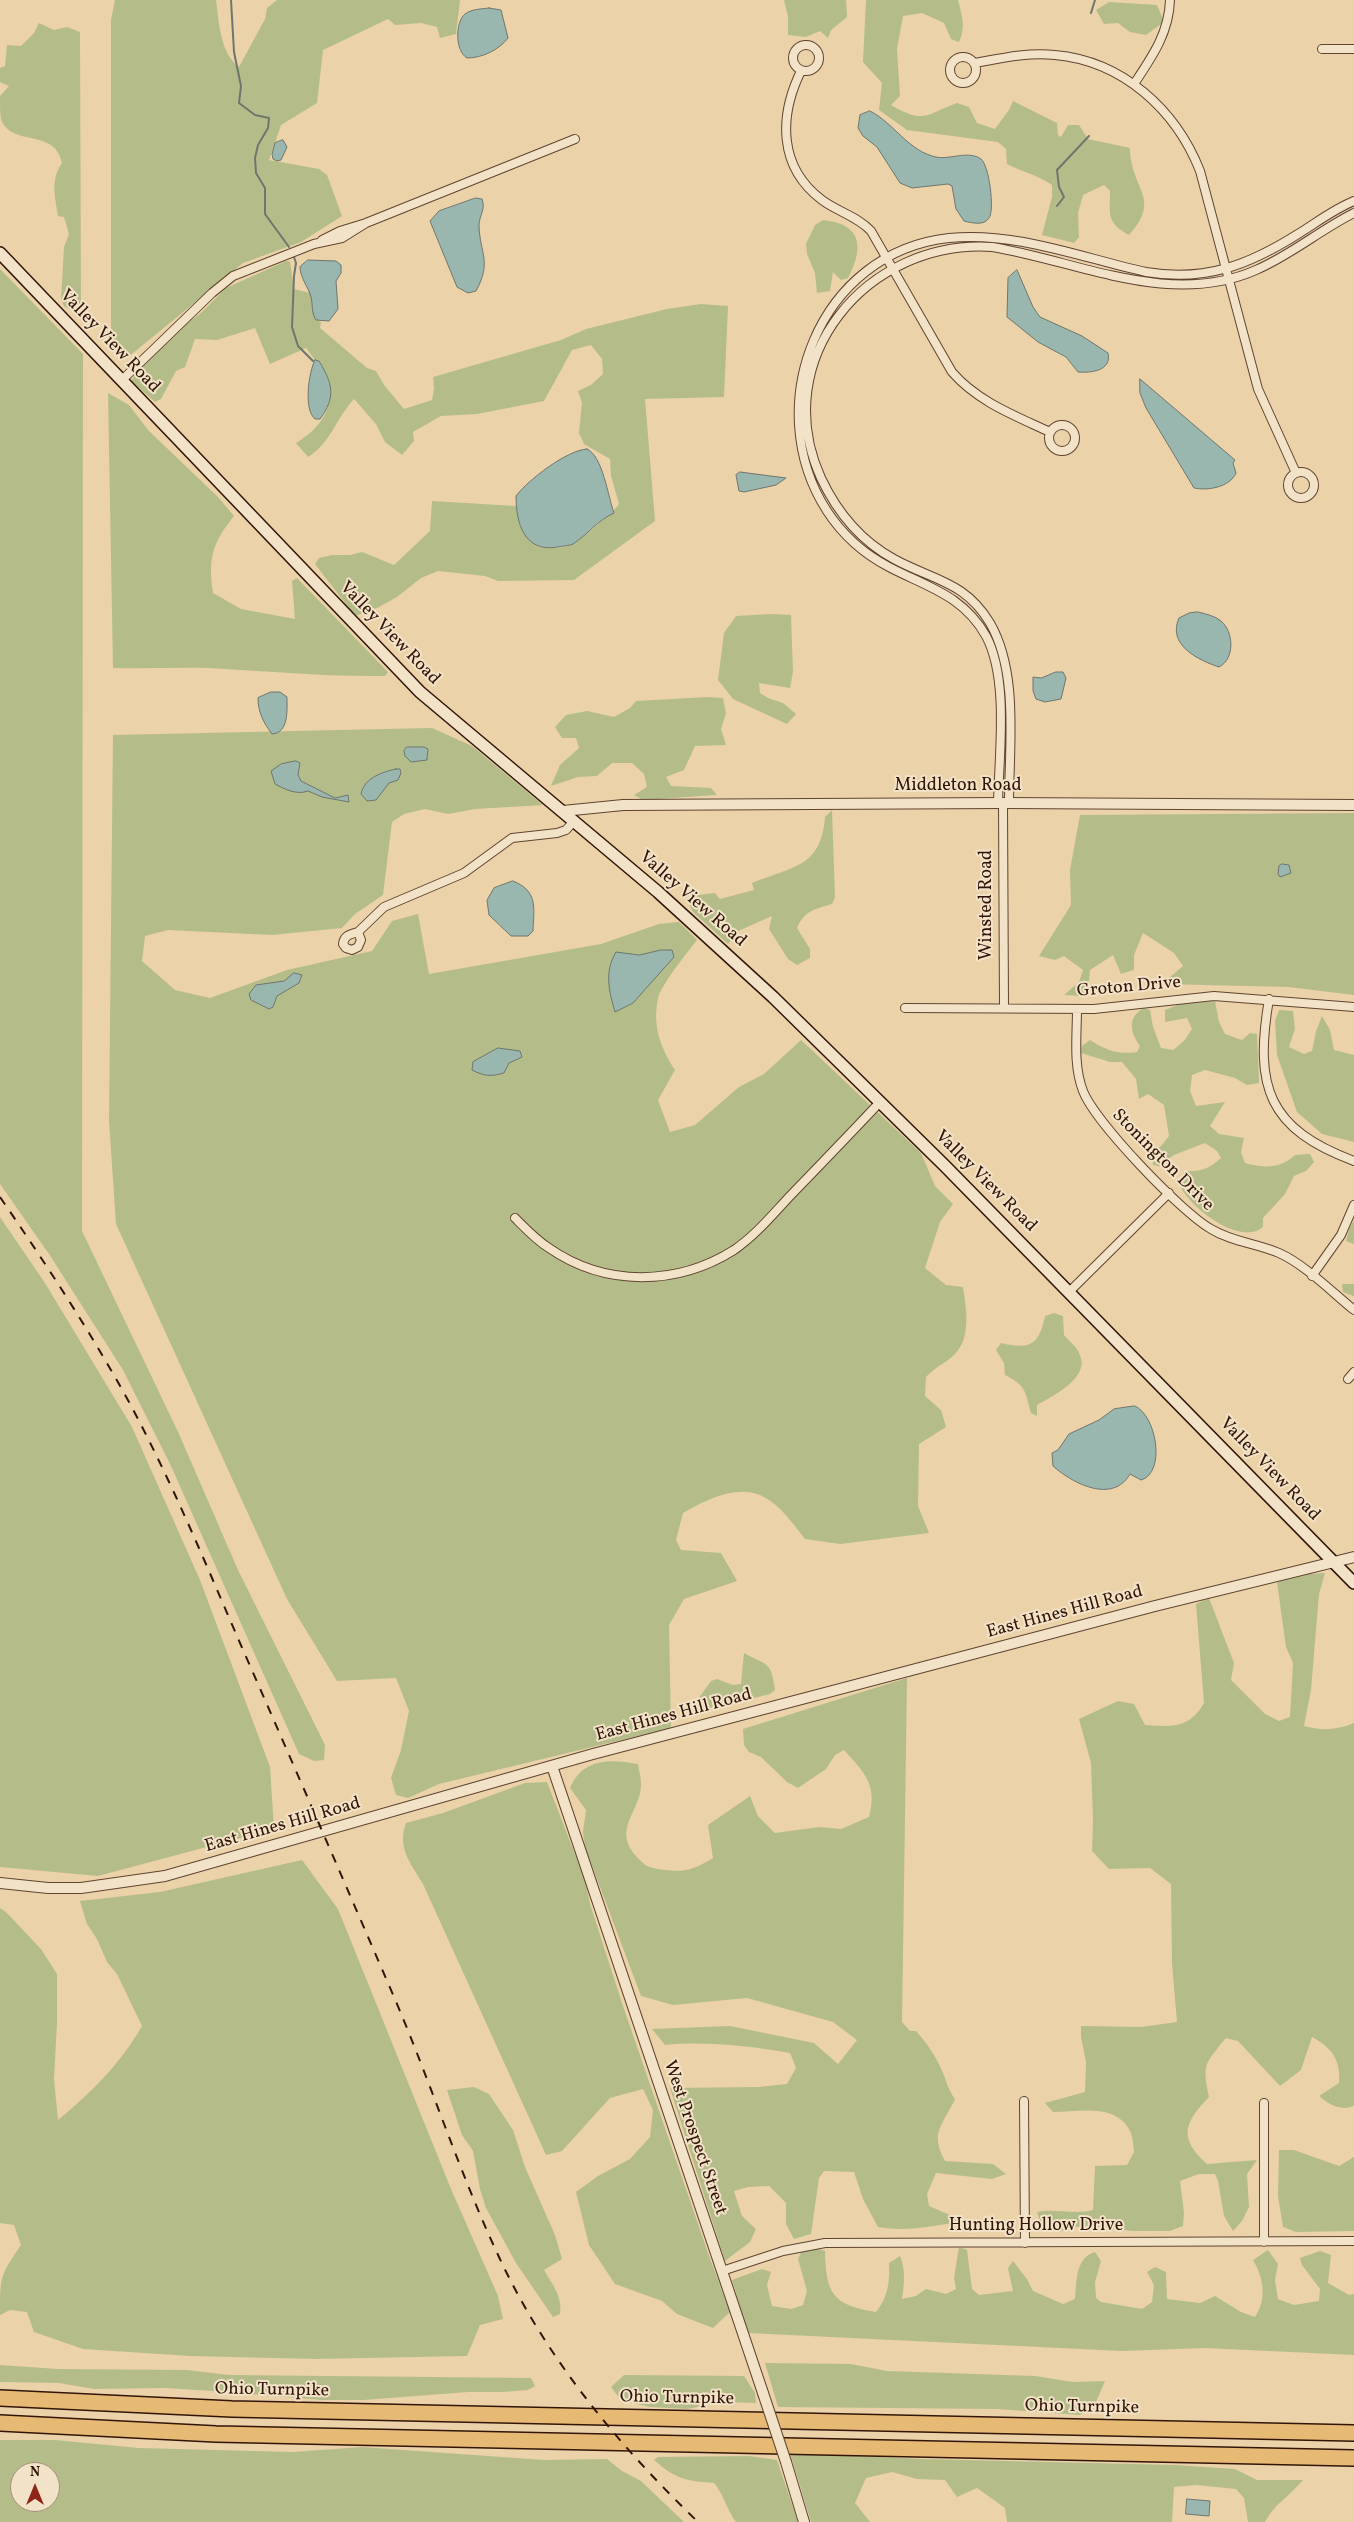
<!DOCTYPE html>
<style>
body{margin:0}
#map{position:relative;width:1354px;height:2522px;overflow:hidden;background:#ebd2a9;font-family:Vollkorn,serif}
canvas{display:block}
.north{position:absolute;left:10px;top:2462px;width:50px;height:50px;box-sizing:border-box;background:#f2e2c7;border:1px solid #a5907b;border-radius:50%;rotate:0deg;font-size:14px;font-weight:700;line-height:20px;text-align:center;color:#311509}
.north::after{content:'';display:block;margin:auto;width:18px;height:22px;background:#8f2418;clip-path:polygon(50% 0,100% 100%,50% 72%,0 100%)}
</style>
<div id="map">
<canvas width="1354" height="2522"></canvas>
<div class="north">N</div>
</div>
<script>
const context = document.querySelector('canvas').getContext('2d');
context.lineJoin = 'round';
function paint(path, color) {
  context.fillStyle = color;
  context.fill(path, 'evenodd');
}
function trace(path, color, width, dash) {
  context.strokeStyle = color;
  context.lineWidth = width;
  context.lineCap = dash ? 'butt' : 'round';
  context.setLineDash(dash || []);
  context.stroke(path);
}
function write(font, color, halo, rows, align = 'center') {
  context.font = font + ' Vollkorn,serif';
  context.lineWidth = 4;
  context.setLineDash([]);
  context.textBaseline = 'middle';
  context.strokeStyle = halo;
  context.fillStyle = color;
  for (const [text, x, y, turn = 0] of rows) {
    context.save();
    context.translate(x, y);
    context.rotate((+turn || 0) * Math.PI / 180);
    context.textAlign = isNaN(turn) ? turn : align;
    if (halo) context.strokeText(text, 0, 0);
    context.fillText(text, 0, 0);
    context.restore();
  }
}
const green = new Path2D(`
 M115,0H216C219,22 220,53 239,67L265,19L267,8L277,0H460L456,34L440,38L437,27L421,23L395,25L388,19L323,50L317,103L281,125L269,160L319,169L327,175L342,216L301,242L243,263L127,358L111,346V20Z
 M784,0H846L847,17L831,30L828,38L820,31L806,37L788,35V17Z
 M866,0H958C962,15 966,28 959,42L951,39L944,23L922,13L903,16L897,49L900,96L891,105C925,125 926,114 957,103L969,107L977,123L995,129L1009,110L1013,101L1057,123L1058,135L1061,137L1068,125H1079L1088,139L1130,148C1130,189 1163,198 1129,235C1106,223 1110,214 1110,191L1104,185L1083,195L1078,213L1079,237L1074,243L1042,235L1052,197V185C1038,175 1022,172 1007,164L1006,149L998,142L907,130L879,110L882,83L863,62Z
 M1109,2L1157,5L1164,22L1146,35L1130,32L1118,23L1104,24L1096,10Z
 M39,23L54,30L67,27L80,32L81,315L64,306L61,299L64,247L69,234L64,217L58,216C55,197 50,180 62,163C55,127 11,148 1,119C0,113 0,103 0,96L9,86L0,82V68L5,66L7,45L21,46L34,33Z
 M823,220C829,221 837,222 843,225C866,236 857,261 848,278L841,280L833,272L830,291L817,293L815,273L807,254L806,244L815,225Z
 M286,261L290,262L294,289L310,293L316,320L321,322L320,328L367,368L376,371L384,385L404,409L432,400L434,389L433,377L561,340L586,329L667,309L701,304L728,306L724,397L645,399L655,521L574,580L498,581L485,576L438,571L421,578L397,597L379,607L355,616L315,564L319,558L332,555H350L362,552L394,565L430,531L432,501L516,506L523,530L539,547C549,548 561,549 571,545C578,542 615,511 619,504L611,476L610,459L584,444L579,433L582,403L578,391L591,385L603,374L602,359L591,345L572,350L544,401L477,414L441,416L413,432L414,441L402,455L385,442L376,424L354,399C337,417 330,444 308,457L296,443C329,423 340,395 319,361L315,360L306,348L270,364L255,328L217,340L195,339L185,367L176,371L161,399L155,402L131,381L143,363L174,333L201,313L226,288Z
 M0,269L83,354L82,1231L179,1434L238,1570L325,1745L324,1760L314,1761L299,1754L171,1466L123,1370L49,1254L0,1184Z
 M108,393L129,405L149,431L218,497L234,516C212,543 208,559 213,593L241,609L295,619L292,581L297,578L388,672L385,676C326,677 267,671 209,668C177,667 145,669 113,668Z
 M771,614L791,615L793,672L790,688L759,683L760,693L768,698L783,703L796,714L787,724L733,699L718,680L724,633L736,616Z
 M708,697L723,698L726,713L721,729L726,745L695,746L684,770L666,777L671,786L711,788L717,795L643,800L634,795L647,787L644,774L632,763H612L597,776L578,777L551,786L560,765L579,748L576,738H562L555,727L566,715L587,711L614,717L630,708L636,701Z
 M432,728L472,746L543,805L475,809L448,814L425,809L404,814L392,822L383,895L355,914L342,928L272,935L168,930L145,936L142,961L175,990L210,998L287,970L372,951L392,921L418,914L429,974L601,944L659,924L679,922L697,940C687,953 660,986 658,999C652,1025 661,1049 675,1070L658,1100L670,1132L695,1125L739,1087L764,1074L801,1040L921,1153L935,1186L953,1204L940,1222L925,1268L946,1285L963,1287C966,1308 972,1338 954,1355C946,1363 935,1367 926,1377L925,1396L941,1410L946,1427L919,1444L918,1506L929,1533L840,1544L805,1539C794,1525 780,1505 764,1497C738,1483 706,1500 683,1513L676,1540L681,1550L721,1553L737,1581L684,1599L669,1625L671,1728L439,1784L408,1798L396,1795L391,1778L401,1750L409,1711L396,1678L337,1681L287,1599L116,1224L109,1121L113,735Z
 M832,810L835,897L832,904C815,909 804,911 797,928L810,949V958L797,965L788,959L769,929L772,916L738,931L728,944L693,912L689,904L698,895L715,893L720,899L754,890L752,883C793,866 821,868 825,817Z
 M1354,813V995L1288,987L1162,984L1183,966L1174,953L1143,933L1134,955V970L1121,974L1113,955L1090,970L1088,991L1082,996L1064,995L1079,982L1083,970L1064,956L1055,960L1039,956L1071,905L1070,870L1080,815Z
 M1215,1001L1219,1022L1225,1034L1242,1040L1250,1033L1257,1034L1259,1083L1247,1085L1235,1078L1205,1070L1192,1075L1190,1091L1196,1106L1225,1102L1210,1126L1219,1134L1244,1138L1241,1152L1245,1163C1264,1168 1280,1169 1295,1155L1310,1154L1314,1162L1306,1171L1294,1176L1285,1194L1263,1218V1227C1240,1247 1189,1207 1179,1184L1184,1171C1200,1172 1209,1169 1221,1158L1217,1151L1205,1143L1174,1155L1159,1166L1153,1165L1152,1152L1161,1146L1169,1136L1164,1105L1148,1094L1139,1099L1136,1079L1122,1062H1110L1081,1053L1082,1046L1090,1040C1105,1050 1119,1055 1137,1052L1140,1046C1130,1032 1127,1017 1144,1008L1150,1010L1153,1027L1161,1048L1173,1050L1184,1041L1192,1029L1187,1018L1165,1022V1010L1180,1004Z
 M1279,1010L1293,1011L1295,1029L1289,1047L1304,1054L1312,1051L1316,1031L1322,1016L1330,1030L1334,1050L1354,1055V1142L1322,1134L1297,1112L1277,1055L1275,1021Z
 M0,1217L45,1283L132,1427L200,1580L270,1767L274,1829L98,1876L0,1867Z
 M1354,1220V1244L1346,1241L1349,1229Z
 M1342,1284H1354V1296L1343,1292Z
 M1054,1313L1063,1316L1064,1335C1069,1341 1076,1346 1079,1353C1092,1377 1053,1396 1037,1405V1416L1031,1413C1025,1392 1027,1386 1005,1375L1004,1363L996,1350L1001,1343C1030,1350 1039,1345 1045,1316Z
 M1325,1573L1319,1594L1311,1690L1304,1726C1322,1731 1337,1730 1354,1723V2106C1340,2111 1330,2105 1319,2096L1339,2083C1341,2060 1332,2048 1312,2037L1301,2070L1280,2086L1238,2041L1226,2038C1205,2064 1202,2063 1209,2097C1184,2123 1178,2138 1207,2164L1257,2160L1247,2174L1249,2207L1242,2221L1233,2231L1224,2216L1218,2181L1215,2174H1199L1180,2181L1184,2213L1183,2226L1170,2231H1132L1094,2226L1075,2227L1057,2232L1041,2224L1037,2212C1056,2208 1074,2215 1093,2210L1095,2166L1127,2165L1134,2152C1133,2145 1133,2135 1129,2129C1114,2103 1078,2112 1053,2112L1045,2103L1085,2092L1086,2062L1081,2037V2026L1141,2027L1177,2022L1172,1964L1171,1884L1150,1868L1109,1869L1092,1851L1093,1821L1091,1763L1079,1719L1118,1701L1134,1704L1145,1725C1172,1727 1190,1728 1204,1703L1196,1604L1209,1598L1234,1663L1231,1680L1265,1714L1279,1721L1290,1717L1293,1663L1286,1647L1277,1582L1306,1574Z
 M744,1653C768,1666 771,1661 775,1690L770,1694L742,1701L721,1702L712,1708L695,1709L693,1706L711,1681L717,1679L733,1685L741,1684Z
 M907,1678L902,2022L910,2031H916C927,2043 937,2058 943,2073C948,2084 947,2088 955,2099C943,2125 929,2132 945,2161L993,2164L1006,2174L992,2179L936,2173L927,2194L929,2206L964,2221C935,2226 906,2232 878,2227L863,2199L854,2172L824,2171L819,2178L811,2234L794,2239L786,2224V2203L769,2186L748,2187L734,2191L742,2216L756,2229L750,2242L725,2261L670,2088L759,2087L787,2084L796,2068L790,2053C749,2046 706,2041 665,2045L652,2029L730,2026L814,2043L838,2064L857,2040L833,2022L747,1998L673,2005L641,1996L585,1847L583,1832L586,1810L570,1788C583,1758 610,1759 638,1764C639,1771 641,1777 641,1784C641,1812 612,1828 636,1856C644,1865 647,1867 658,1869C683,1873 692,1871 713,1858L708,1825L750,1796L758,1816L775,1833L819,1827L841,1829L869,1817C878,1785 864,1772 844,1750L835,1755L826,1769L798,1788L787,1782L761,1757L749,1752L744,1745L743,1729Z
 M547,1782L585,1880L590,1904L622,2003L708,2253L730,2312L713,2328L677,2314L662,2301L615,2284L589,2245L576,2192L598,2176L630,2159L650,2137L653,2110L643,2089L610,2098L562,2151L546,2155L423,1884C410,1862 397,1848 406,1823L443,1813L525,1783Z
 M302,1860L338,1909L451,2189L498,2296L503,2319L480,2325L467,2356L315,2359L190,2356L83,2349L34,2332L27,2312L10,2310L0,2315C0,2276 0,2276 21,2245L14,2225L0,2223V1908L7,1913L41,1949L57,1974V2023L54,2079L58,2120C92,2092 120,2064 142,2026L117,1974L107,1962L97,1939L87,1924L80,1901L160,1892Z
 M474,2087L489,2094L513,2130L525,2167L555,2235L562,2259L544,2270C552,2284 563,2297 560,2314L553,2317L516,2263L486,2208L480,2189L473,2151L462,2135L447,2090Z
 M1279,2150H1294L1339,2166L1354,2157V2231L1296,2232L1283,2227L1278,2196Z
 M813,2247L825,2251C826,2293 832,2305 876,2312C888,2298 890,2281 889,2263L900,2256C906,2270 904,2284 902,2299L916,2296L926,2289L946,2294L956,2289L954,2278L959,2247L967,2250L972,2289L979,2295L1013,2291L1008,2268L1013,2261L1027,2279L1033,2291L1063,2304L1075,2299C1077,2281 1075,2258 1095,2252L1101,2261L1095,2282L1096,2298L1101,2302L1142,2309L1152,2302L1154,2285L1147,2272L1155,2267L1166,2272L1167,2299L1200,2303L1215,2296L1241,2312L1255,2317C1267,2299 1264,2278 1253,2260L1268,2250L1278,2264L1275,2280L1278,2299L1294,2305L1319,2301L1320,2289L1302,2265L1300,2258L1320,2251L1331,2255L1328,2283L1349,2295L1354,2294V2355L1205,2348L1122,2351L748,2333L732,2280L762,2269L771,2272L767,2285L772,2306L791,2309L803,2305L807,2291L798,2259L802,2250Z
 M765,2363L851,2364L887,2371L1035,2376L1073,2382L1105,2381L1093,2409L1080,2415L997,2409L778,2407Z
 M0,2365L58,2369L187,2370L229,2375L531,2378L535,2386L528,2390L503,2392H468L364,2400H322L213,2391L164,2388L94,2389L59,2383L0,2382Z
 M624,2375L744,2376L755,2393L756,2403L720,2402L688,2409L650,2407L621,2400L611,2387Z
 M0,2440H55L139,2448L293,2452L362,2447L544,2460L607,2459L622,2471L641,2481L684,2522H0ZM20,2472H50V2502H20Z
 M790,2453L924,2459L1175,2465L1235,2469L1257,2480H1303C1291,2495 1274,2504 1265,2522H1248L1244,2498L1236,2489L1196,2485L1174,2487L1172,2522H1007L1005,2508L977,2488L957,2497L945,2480L917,2479L892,2472L866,2478L855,2503L870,2522H811Z
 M749,2456L777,2460L798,2522H736C727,2510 723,2493 714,2483C686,2481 675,2479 654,2460L658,2457Z`);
const water = new Path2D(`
 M489,8L501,10L508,38C499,50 482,58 467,58C455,51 455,22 465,14C471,9 482,9 489,8Z
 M870,111C894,123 908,151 936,157C950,160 968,150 981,159C989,165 995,210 989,218C984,226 972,223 964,221L956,209L952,186L948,184L912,188L900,183L877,147L863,136L858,128L860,115Z
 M283,140L287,147L281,160L277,161L273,159L272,154L275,143Z
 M476,198L482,199C486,210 479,215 479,226C480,254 492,262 476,291L468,293L457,287L430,221L439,211Z
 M308,260L336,261L341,265V273L336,281L338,309L329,321L316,320C311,312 313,305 311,297C308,286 300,278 300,267Z
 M1017,270L1033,307L1040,317L1082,336L1108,353C1112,371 1091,373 1078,372L1066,357L1038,342L1007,317L1008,278Z
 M315,360L319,361C333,384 336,397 320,419H315C303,409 309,371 315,360Z
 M1140,379L1235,460L1233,463L1236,473C1230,487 1208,491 1194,488L1146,408L1140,393Z
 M587,449C603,456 608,497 614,513C598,520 587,535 573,544C569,546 562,546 558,547C524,553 516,523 516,496C528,480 567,450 587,449Z
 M740,472L786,478L776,485L744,492L739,491L736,475Z
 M1198,612C1206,614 1215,616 1221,621C1234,632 1235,659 1219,667C1198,660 1167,645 1179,618L1189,613Z
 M1056,672H1063L1066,678L1061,699L1045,702L1036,699L1033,691V677L1041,678Z
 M271,692H280L287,697C287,710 289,733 272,734C263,722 258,712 258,698Z
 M407,747H424L428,749L427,760L411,762L405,756L404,751Z
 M296,761L300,763L298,775L301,781L335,798L348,795L349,802L322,797L308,791C297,795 286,790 275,784L271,771L281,764Z
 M396,769H400L401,773L398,780L389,783L376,800L367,801L361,794C364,778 382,772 396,769Z
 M1282,864L1289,865L1291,873L1280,877L1278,874L1279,866Z
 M513,881C538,891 534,907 533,931L528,936H511L489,915L487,900L494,888Z
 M661,950H672L674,957L633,1003L615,1012C609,991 604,972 616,952L639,955Z
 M294,973L302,975L299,983L277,996L273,1007L269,1009L251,1000L249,994L256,985L284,981Z
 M498,1048L520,1051L522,1057L509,1063L504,1073C490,1077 484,1076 472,1070L473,1062Z
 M1135,1406C1157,1416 1166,1473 1141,1480L1130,1474C1113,1504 1073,1484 1053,1466L1052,1453L1058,1450L1069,1434L1099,1420L1114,1409Z
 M1187,2499L1210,2501L1209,2516L1186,2514Z`);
const stream = new Path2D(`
 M231,0L234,52L241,86L239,103L255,115L269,118L268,128L258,145L255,158L256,173L265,188V214L289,247
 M1091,13L1095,0
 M1057,206L1064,197L1059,187L1057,170L1089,136
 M294,257L296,263L294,276L292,327L298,346L313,361`);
const minor = new Path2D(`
 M793 58a13 13 0 1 1 26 0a13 13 0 1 1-26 0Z
 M1322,49H1354
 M950 70a13 13 0 1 1 26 0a13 13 0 1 1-26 0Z
 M975,63C1002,58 1028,52 1055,55C1123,61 1176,110 1200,171L1258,389L1296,473
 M801,71C779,116 778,167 822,200C838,212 857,216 871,231L952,372C978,402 1016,416 1050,432
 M1134,84C1152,57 1169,33 1170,0
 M322,240L340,231L366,223L575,139
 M122,380L212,293L233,276L314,244L342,238L366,223
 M1049 438a13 13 0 1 1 26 0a13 13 0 1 1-26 0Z
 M1288 485a13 13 0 1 1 26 0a13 13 0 1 1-26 0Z
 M998,803C999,754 1009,679 986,636C963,595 927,587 889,567C864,554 842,534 827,511C759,406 819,252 949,238C1015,231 1082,258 1146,272C1205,282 1249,265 1298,234C1316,223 1334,209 1354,201
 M1003,803L1004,1008
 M1009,803C1009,747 1019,673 990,623C965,581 932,580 894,559C861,541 837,512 821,478C767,359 867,239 992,247C1078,261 1170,308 1256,270C1291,255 1320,230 1354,213
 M358,932L384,907L464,873L512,838L557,833L566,830L574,821
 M358,932L361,940L358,947L352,950L346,948L343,944C344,935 351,934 358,932Z
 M1269,999C1254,1087 1268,1129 1354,1161
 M905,1008L1094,1009L1214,996L1354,1007
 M1077,1009C1077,1036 1073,1065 1083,1091C1095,1122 1181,1212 1211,1229C1232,1242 1256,1243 1279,1253C1304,1264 1332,1292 1354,1310
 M515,1218C525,1228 536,1240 549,1248C605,1287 677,1286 734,1250C756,1235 773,1214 791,1195C821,1164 851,1133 880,1102
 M1312,1276L1341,1235L1354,1205
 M1069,1292L1169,1193
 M1348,1379L1354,1372
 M1024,2101L1025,2243
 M1264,2103V2242
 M722,2271L783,2251L825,2243L1354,2241`);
const tertiary = new Path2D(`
 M563,811L623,805L1003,803L1354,805
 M552,1766L763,2393
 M0,1883L48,1888H81L165,1876L593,1754L1155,1606L1354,1557
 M786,2462L804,2522`);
const secondary = new Path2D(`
 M0,253L420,692L658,892L773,997L945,1166L1354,1583`);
const motorway = new Path2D(`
 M0,2398L232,2409L1354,2433
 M0,2423L216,2434L1354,2458`);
const rail = new Path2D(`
 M0,1197C46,1264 90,1331 129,1402C171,1480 205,1562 240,1643C292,1761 343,1879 394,1997C431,2083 459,2172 499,2257C546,2358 618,2445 698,2522`);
const tertiaryBridge = new Path2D(`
 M763,2393L786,2462`);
const streetNames = [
 ["Valley View Road",109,342,46],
 ["Valley View Road",389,634,46],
 ["Middleton Road",958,787],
 ["Valley View Road",692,900,41],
 ["Winsted Road",988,905,-90],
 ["Groton Drive",1129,988,-5],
 ["Stonington Drive",1162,1161,45],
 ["Valley View Road",985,1182,45],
 ["Valley View Road",1269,1470,46],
 ["East Hines Hill Road",1065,1613,-15],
 ["East Hines Hill Road",674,1716,-15],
 ["East Hines Hill Road",283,1826,-16],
 ["West Prospect Street",694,2138,71],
 ["Hunting Hollow Drive",1036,2227],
 ["Ohio Turnpike",272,2391,1],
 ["Ohio Turnpike",677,2399,1],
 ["Ohio Turnpike",1082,2408,1]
];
paint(green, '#b4bd8a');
paint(water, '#99b6af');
trace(water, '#6f766d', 1);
trace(stream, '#6f766d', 2);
trace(minor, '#604431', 10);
trace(tertiary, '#604431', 12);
trace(secondary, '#311509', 14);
trace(motorway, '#311509', 18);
trace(minor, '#f2e2c7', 8);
trace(tertiary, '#f2e2c7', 10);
trace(secondary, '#f2e2c7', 11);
trace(motorway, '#e6b974', 15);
trace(rail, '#311509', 2, [9, 9]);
trace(tertiaryBridge, '#604431', 12, []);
trace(tertiaryBridge, '#f2e2c7', 10);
write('18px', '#311509', '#f2e2c7', streetNames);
</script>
